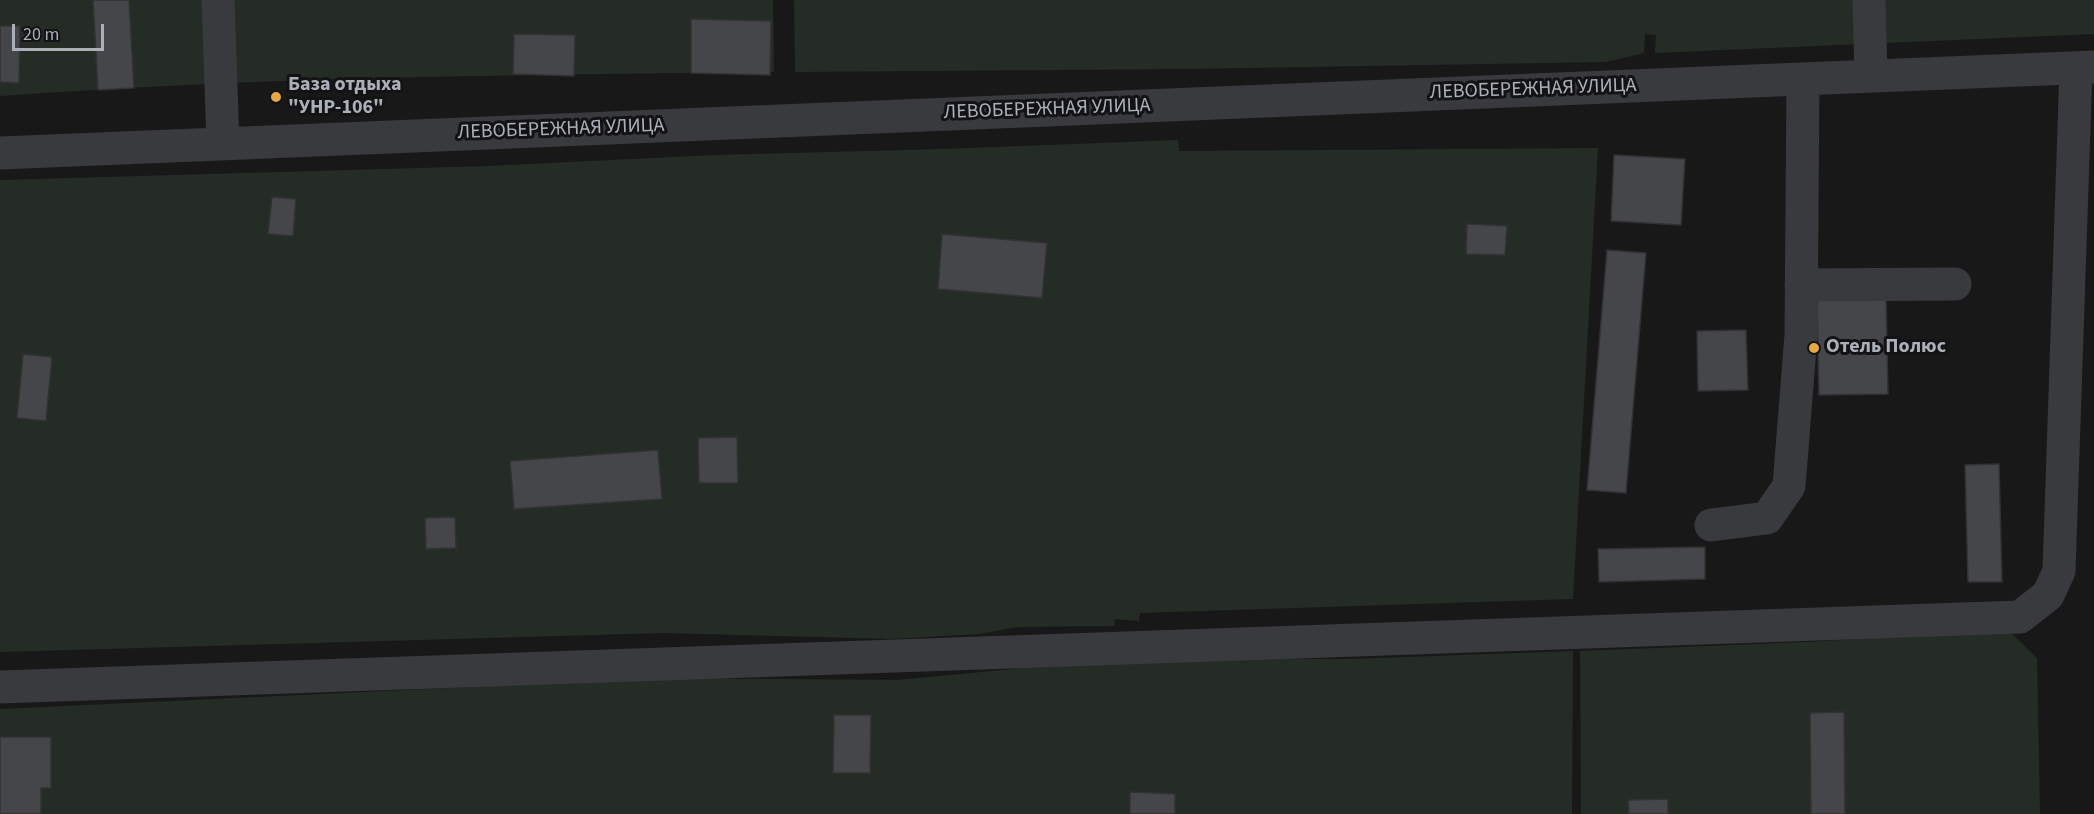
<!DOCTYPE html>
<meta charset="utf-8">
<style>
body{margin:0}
#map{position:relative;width:2094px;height:814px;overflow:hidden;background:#181819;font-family:"Source Sans 3",sans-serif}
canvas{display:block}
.scale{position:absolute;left:12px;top:24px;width:92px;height:27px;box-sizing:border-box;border:3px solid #abb0b8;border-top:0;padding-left:8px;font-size:18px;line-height:21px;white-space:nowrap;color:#abb0b8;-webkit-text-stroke:4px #131315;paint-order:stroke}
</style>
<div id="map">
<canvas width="2094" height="814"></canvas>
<div class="scale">20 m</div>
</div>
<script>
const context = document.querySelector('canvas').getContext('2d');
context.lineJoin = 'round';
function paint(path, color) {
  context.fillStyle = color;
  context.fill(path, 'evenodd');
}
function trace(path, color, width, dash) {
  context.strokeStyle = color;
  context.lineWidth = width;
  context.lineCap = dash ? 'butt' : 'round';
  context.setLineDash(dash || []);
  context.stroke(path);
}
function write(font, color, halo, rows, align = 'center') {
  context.font = font + ' "Source Sans 3",sans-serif';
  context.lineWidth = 6;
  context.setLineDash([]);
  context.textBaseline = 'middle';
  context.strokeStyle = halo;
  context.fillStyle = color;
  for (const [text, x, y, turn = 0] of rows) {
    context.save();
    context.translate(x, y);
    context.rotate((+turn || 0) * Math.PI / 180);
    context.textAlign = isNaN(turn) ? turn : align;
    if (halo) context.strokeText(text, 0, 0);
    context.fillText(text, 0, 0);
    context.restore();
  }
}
const green = new Path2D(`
 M0,0H773L774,72C516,75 258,77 0,96Z
 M794,0H2094V34L1655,53L1656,35L1645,34L1644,53L1606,62L1187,69L795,72Z
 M1178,140L1179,151L1598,148L1573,599L1140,613L1139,621L1115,619L1114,626L1017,627L980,634L891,639L663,633L0,652V180L488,166L714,155L943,149Z
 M2008,630L2037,658L2040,814H1581L1580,651L1806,642Z
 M1573,651L1572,814H0V709L663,678L896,680L1120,659H1350Z`);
const building = new Path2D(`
 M93,0H129L134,88L98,90Z
 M691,19L771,21L770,75L691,73Z
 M0,26H20L19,83L0,82Z
 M514,34L575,35L574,76L513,74Z
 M1614,155L1685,159L1681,225L1611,221Z
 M272,197L296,199L293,236L268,234Z
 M1467,224L1507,226L1505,255L1466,254Z
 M942,234L1047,243L1042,298L938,289Z
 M1607,250L1646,253L1626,493L1587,490Z
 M1886,297L1888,394L1819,395L1817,299Z
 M1746,330L1748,390L1698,391L1697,331Z
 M23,354L52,357L46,421L17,418Z
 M737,437L738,483H699L698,438Z
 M658,450L662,499L514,509L510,461Z
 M1999,464L2002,582H1968L1965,465Z
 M455,517L456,548L426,549L425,518Z
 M1705,547V579L1599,582L1598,549Z
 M1844,712L1845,814H1811L1810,713Z
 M834,715H871L870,773H833Z
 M0,737H51V788H41V814H0Z
 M1130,792L1175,794V814H1130Z
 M1668,799V814H1629L1628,800Z`);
const minor = new Path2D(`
 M218,0L223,144
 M1869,0L1871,76
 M0,153L2094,67
 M1801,285L1955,284
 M1711,525L1767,518L1789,486L1801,335L1803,79
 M0,687L2020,617L2048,595L2059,571L2076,68`);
const markers = [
 [276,97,6,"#e6a843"],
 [1814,348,6,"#e6a843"]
];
const poiNames = [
 ["База отдыха",288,86],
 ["\"УНР-106\"",288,109],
 ["Отель Полюс",1826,348]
];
const streetNames = [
 ["ЛЕВОБЕРЕЖНАЯ УЛИЦА",1533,90,-2],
 ["ЛЕВОБЕРЕЖНАЯ УЛИЦА",1047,110,-2],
 ["ЛЕВОБЕРЕЖНАЯ УЛИЦА",561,130,-2]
];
paint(green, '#242c25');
paint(building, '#454649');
trace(building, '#323235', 1.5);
trace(minor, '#393a3e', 33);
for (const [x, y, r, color] of markers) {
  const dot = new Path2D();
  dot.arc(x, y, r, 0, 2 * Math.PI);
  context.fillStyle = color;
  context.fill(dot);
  trace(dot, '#131315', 2);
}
write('bold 20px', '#abb0b8', '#131315', poiNames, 'left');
write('20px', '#abb0b8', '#131315', streetNames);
</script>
